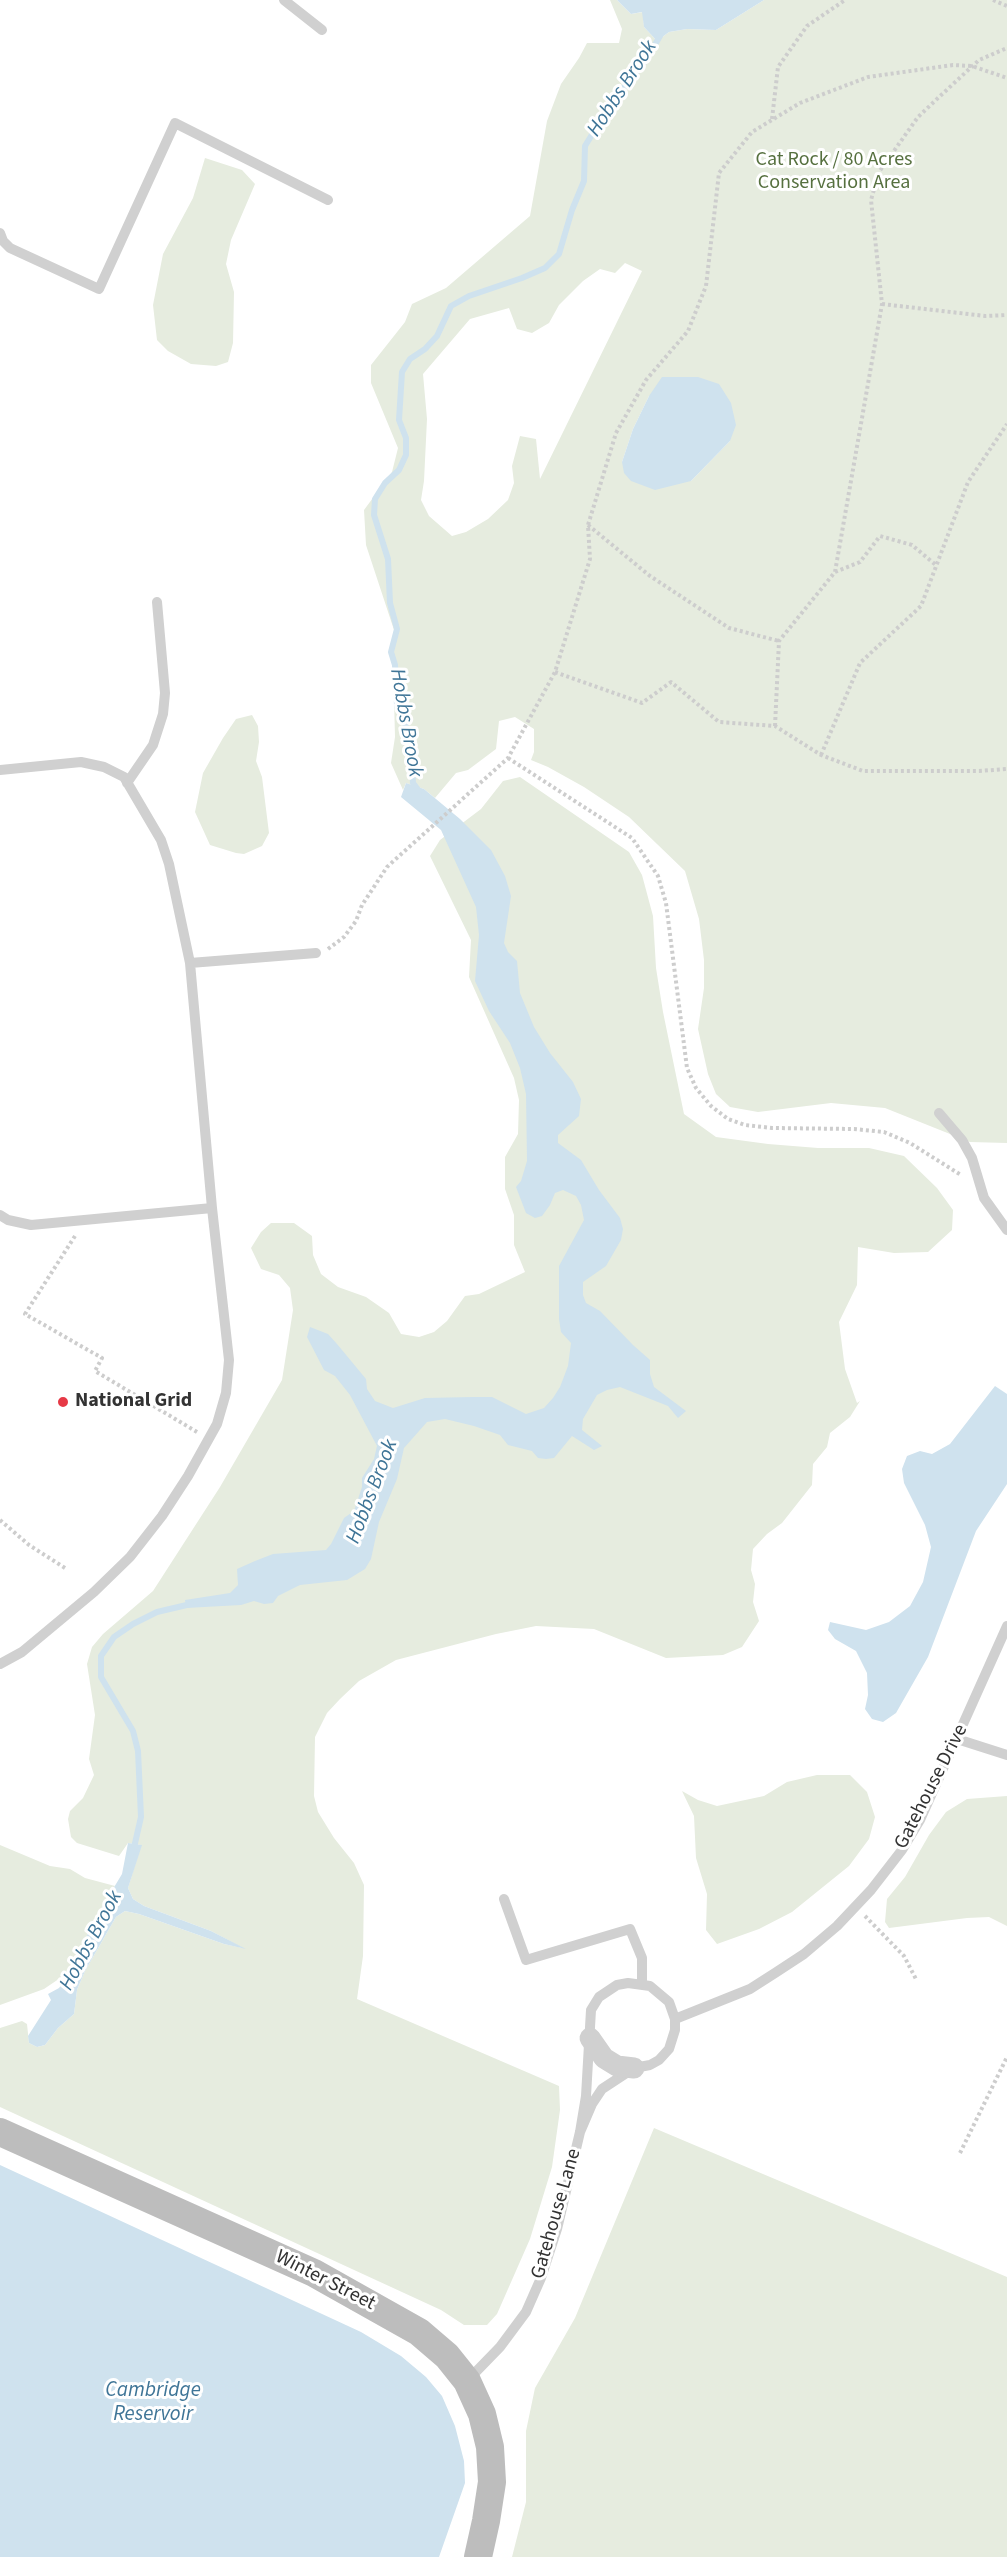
<!DOCTYPE html>
<html>
<head>
<meta charset="utf-8">
<style>
  body { margin:0 }
  canvas { display:block; background:#fff }
</style>
</head>
<body>
<canvas width="1007" height="2557"></canvas>
<script>
const c = document.querySelector('canvas').getContext('2d');
c.lineJoin = 'round';
function fillPath(path, color) { c.fillStyle = color; c.fill(path, 'evenodd'); }
const shape = rows => new Path2D(rows.map(r => 'M' + r).join(''));
function strokePath(path, color, width, dash) { c.strokeStyle = color; c.lineWidth = width; c.lineCap = dash ? 'butt' : 'round'; c.setLineDash(dash || []); c.stroke(path); }
function label(font, color, halo, rows, align = 'center') {
  c.font = font + ' "Source Sans 3",sans-serif'; c.lineWidth = 6; c.setLineDash([]); c.textBaseline = 'middle'; c.strokeStyle = halo; c.fillStyle = color; for (const [text, x, y, turn = 0] of rows) {
    c.save(); c.translate(x, y); c.rotate((+turn || 0) * Math.PI / 180); c.textAlign = isNaN(turn) ? turn : align; if (halo) c.strokeText(text, 0, 0); c.fillText(text, 0, 0); c.restore();
  }
}
fillPath(shape([
  [610,0,617,0,631,14,643,12,644,27,657,41,669,32,687,29,716,30,764,0,1007,0,1007,1143,970,1142,885,1108,831,1103,758,1112,730,1107,716,1094,708,1074,698,1029,704,988,704,960,699,919,685,871,629,817,584,787,548,767,531,760,534,752,534,729,515,717,499,721,496,749,468,770,456,773,435,798,424,789,406,783,403,790,391,763,395,737,393,661,395,633,366,545,364,510,392,472,398,448,371,383,371,365,405,322,412,304,446,288,530,216,547,121,561,84,579,58,587,43,619,43,622,29],
  [625,263,642,271,540,479,536,439,520,436,512,466,514,483,508,500,488,519,466,532,452,536,429,516,421,500,424,481,427,419,423,374,470,319,509,308,517,329,532,333,549,323,559,305,583,281,600,269,615,273],
  [649,396,730,441,691,481,622,462,633,429],
  [205,158,242,170,255,184,231,240,226,264,234,292,233,343,228,362,216,366,191,364,168,351,157,340,153,305,163,254,193,198],
  [252,715,258,726,259,742,256,761,262,777,269,833,262,846,244,854,236,853,210,845,195,812,203,773,223,738,236,719],
  [520,777,629,852,642,875,653,916,656,968,663,1012,684,1114,716,1137,768,1144,818,1148,869,1148,904,1156,937,1188,953,1210,952,1230,928,1252,894,1253,858,1247,857,1285,839,1322,845,1369,857,1403,860,1401,850,1417,830,1433,827,1447,813,1464,812,1485,782,1523,767,1534,753,1549,751,1570,755,1584,753,1602,759,1621,742,1647,723,1655,666,1658,594,1629,536,1626,496,1634,396,1660,359,1681,340,1699,327,1713,315,1737,314,1796,318,1812,334,1838,354,1863,364,1885,363,1956,357,1999,559,2086,560,2110,552,2167,530,2239,497,2314,487,2325,464,2325,441,2310,0,2107,0,2028,22,2021,27,2024,29,2043,37,2047,45,2045,58,2028,74,2014,77,1990,85,1971,116,1917,125,1911,139,1914,224,1944,243,1948,211,1931,144,1906,133,1899,128,1888,141,1845,128,1843,119,1856,77,1843,71,1837,68,1819,70,1811,83,1798,94,1775,89,1759,95,1715,87,1664,92,1647,103,1634,153,1591,220,1487,282,1380,293,1310,290,1288,279,1275,261,1269,251,1248,261,1232,271,1223,294,1223,312,1236,313,1255,321,1274,338,1287,366,1297,389,1313,401,1334,419,1337,434,1332,447,1321,465,1296,479,1294,525,1272,514,1245,514,1215,505,1189,505,1157,518,1134,519,1100,514,1078,469,977,471,940,430,856,440,840,481,809,503,781],
  [817,1775,850,1775,867,1792,875,1817,869,1839,849,1866,792,1912,759,1929,717,1944,706,1930,707,1894,696,1858,694,1816,682,1791,698,1800,717,1806,764,1796,787,1782],
  [1007,1796,1007,1926,989,1917,967,1918,889,1928,885,1922,887,1899,905,1877,929,1835,946,1812,967,1799],
  [0,1845,50,1866,70,1869,85,1878,115,1886,92,1924,72,1970,44,1989,0,2005],
  [654,2128,1007,2277,1007,2557,512,2557,526,2502,526,2431,535,2388,575,2318]
]), '#e6ecdf');
fillPath(shape([
  [617,0,764,0,716,30,687,29,669,32,657,41,644,27,642,12,631,14],
  [662,377,698,377,719,384,731,403,736,425,730,441,691,481,655,490,631,481,624,473,622,462,633,429,649,396],
  [406,783,424,789,460,819,491,850,505,876,511,896,504,943,508,952,517,961,520,993,534,1027,550,1053,573,1082,581,1099,579,1116,558,1135,558,1143,581,1160,599,1190,620,1218,623,1229,621,1240,606,1266,583,1282,583,1295,586,1303,600,1311,633,1345,650,1360,650,1374,654,1387,686,1411,678,1418,668,1406,620,1387,607,1390,597,1395,583,1419,582,1430,602,1446,594,1450,572,1436,554,1458,546,1459,538,1458,532,1451,508,1445,500,1435,474,1426,445,1419,427,1422,404,1448,397,1479,379,1522,371,1559,365,1569,347,1580,300,1585,278,1596,273,1603,264,1604,254,1601,241,1605,186,1608,185,1600,230,1593,238,1585,237,1569,255,1561,273,1554,326,1550,331,1544,344,1518,354,1511,362,1487,362,1478,374,1459,377,1446,350,1395,335,1376,324,1370,307,1337,310,1327,328,1334,337,1344,366,1379,367,1389,375,1401,393,1408,425,1398,473,1397,492,1397,526,1414,544,1408,553,1398,560,1387,568,1366,571,1343,561,1332,559,1319,559,1266,584,1220,581,1205,576,1196,563,1190,555,1193,550,1205,542,1216,535,1218,526,1213,516,1187,521,1181,527,1161,526,1094,520,1068,510,1043,489,1011,475,981,479,935,476,907,441,830,401,797],
  [995,1386,1007,1394,1007,1484,976,1531,928,1657,896,1713,883,1722,872,1719,865,1709,868,1695,867,1673,856,1651,835,1639,828,1630,830,1622,866,1630,889,1622,910,1606,923,1582,931,1547,925,1525,904,1483,902,1469,907,1456,920,1451,932,1454,950,1444],
  [128,1843,142,1845,128,1888,133,1899,144,1906,211,1931,246,1949,224,1944,139,1914,125,1911,116,1917,85,1971,77,1990,74,2014,58,2028,45,2045,37,2047,29,2043,28,2036,51,2000,48,1994,59,1988,72,1970,92,1924,122,1874],
  [0,2165,361,2332,401,2356,426,2377,442,2396,455,2426,464,2461,465,2483,439,2557,0,2557]
]), '#cfe2ee');
strokePath(shape([
  [419,791,413,783,411,739,397,705,395,665,391,652,397,629,390,603,388,559,374,515,375,499,385,483,399,470,406,455,406,438,399,420,402,372,410,359,425,349,437,336,451,306,469,296,522,278,545,268,559,254,572,210,584,181,585,146,612,102,646,60,660,36],
  [133,1852,141,1817,138,1751,133,1731,101,1677,101,1656,114,1637,133,1624,157,1612,191,1604]
]), '#cfe2ee', 6);
strokePath(shape([
  [993,0,1007,6],
  [772,119,778,67,807,26,845,0],
  [882,304,985,316,1007,315],
  [588,525,650,576,729,628,779,641],
  [835,572,860,562,880,536,912,545,937,566],
  [555,672,642,703,671,682,719,722,775,726,821,755,863,771,979,771,1007,769],
  [775,726,779,641,835,572,882,304,871,200,879,172,918,117,938,98,979,60,1007,48],
  [821,755,860,663,921,606,968,482,1007,424],
  [508,758,632,838,658,876,666,903,687,1068,696,1088,711,1106,728,1119,745,1125,772,1128,854,1129,884,1132,910,1143,961,1175],
  [328,949,344,937,356,921,362,905,387,867,508,758,555,672,590,559,588,525,616,433,646,380,688,331,706,286,719,173,752,132,800,103,868,77,953,65,972,66,1007,78],
  [75,1236,25,1314,102,1358,95,1371,197,1432],
  [0,1520,29,1545,65,1568],
  [865,1916,904,1956,917,1981],
  [960,2153,1007,2057]
]), '#cdcdcd', 4, [3, 3]);
strokePath(shape([
  [284,0,322,30],
  [0,233,3,241,10,248,99,289,175,123,328,200],
  [0,770,81,762,104,767,124,777,161,840,169,864,190,963,212,1208,229,1360,226,1393,217,1424,188,1476,162,1516,130,1557,94,1592,22,1652,0,1664],
  [127,783,153,745,163,714,165,693,157,602],
  [190,963,316,953],
  [939,1113,962,1140,972,1158,984,1198,1007,1230],
  [0,1215,8,1220,31,1225,212,1208],
  [957,1739,1007,1755],
  [504,1899,526,1960,630,1929,642,1958,642,1984],
  [675,2019,750,1989,775,1973,804,1954,837,1926,871,1890,902,1850,920,1820,1007,1626],
  [467,2381,500,2347,526,2312,541,2278,557,2229,580,2132,586,2096,591,2010,599,1997,617,1985,628,1983,650,1986,669,2002,675,2019,675,2030,669,2049,659,2060,650,2065,634,2068,602,2089,592,2104,580,2132]
]), '#d0d0d0', 10);
strokePath(shape([
  [590,2038,604,2058,617,2066,634,2068]
]), '#d0d0d0', 21);
strokePath(shape([
  [0,2132,314,2273,419,2332,447,2356,467,2381,482,2414,490,2447,492,2482,486,2521,478,2557]
]), '#bdbdbd', 28);
for (const [x, y, r, color] of [
  [63,1402,6,"#e63946"]
]) { const dot = new Path2D(); dot.arc(x, y, r, 0, 2 * Math.PI); c.fillStyle = color; c.fill(dot); strokePath(dot, '#fff', 2); }
label('20px', '#56703f', '#fff', [
  ["Cat Rock / 80 Acres",834,161],
  ["Conservation Area",834,184]
]);
label('bold 20px', '#333', '#fff', [
  ["National Grid",75,1402]
], 'left');
label('20px', '#333', '#fff', [
  ["Gatehouse Drive",932,1787,-63],
  ["Gatehouse Lane",557,2214,-74],
  ["Winter Street",325,2281,27]
]);
label('italic 21px', '#3f7597', '#fff', [
  ["Hobbs Brook",623,89,-57],
  ["Hobbs Brook",405,723,80],
  ["Hobbs Brook",373,1492,-69],
  ["Hobbs Brook",92,1941,-62],
  ["Cambridge",153,2391],
  ["Reservoir",153,2415]
]);
</script>
</body>
</html>
